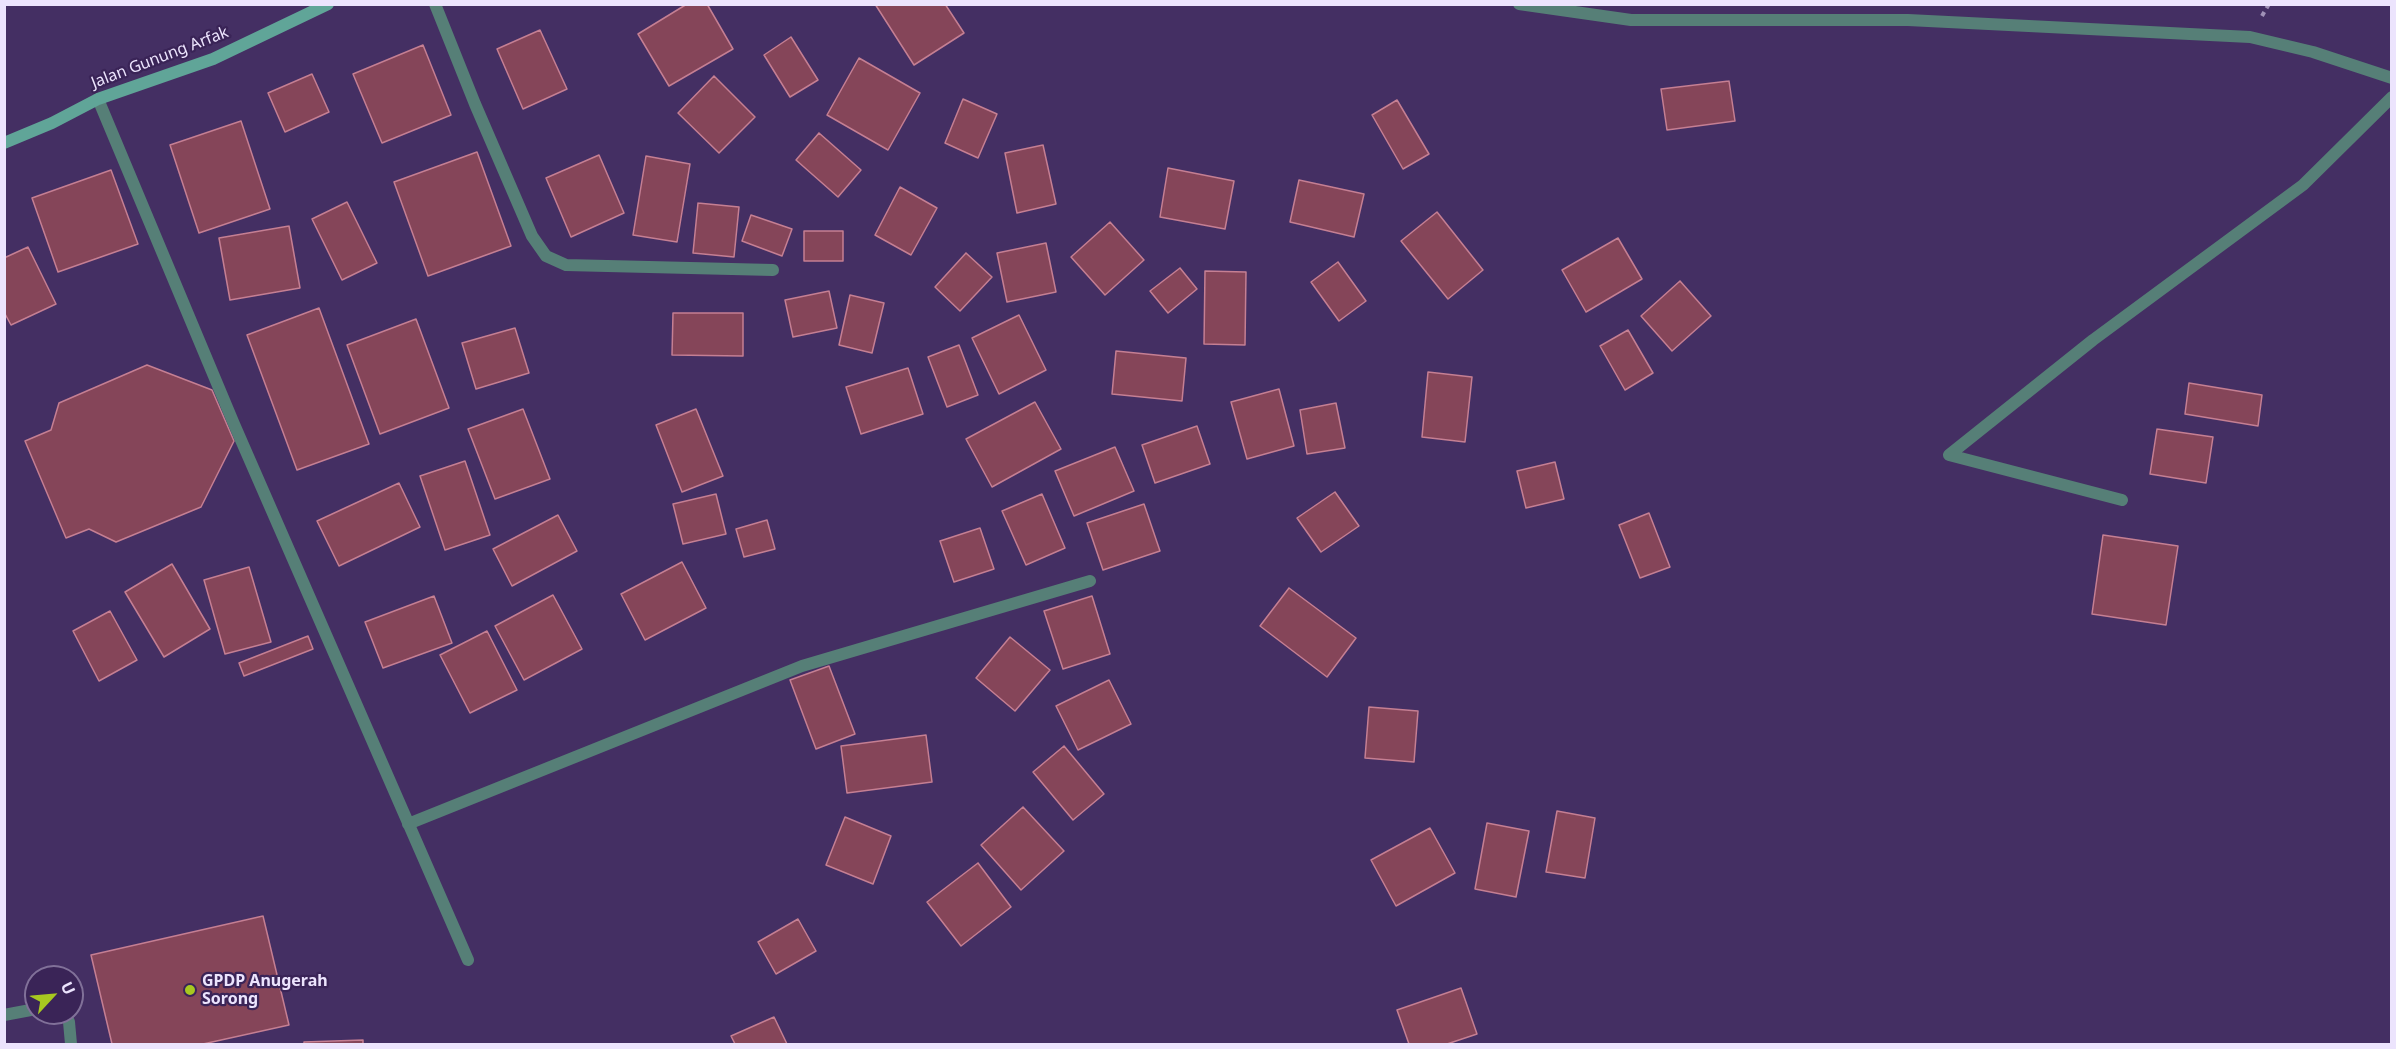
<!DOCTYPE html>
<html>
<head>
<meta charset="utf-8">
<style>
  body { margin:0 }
  #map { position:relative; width:2396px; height:1049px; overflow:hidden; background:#442f63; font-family:"Noto Sans",sans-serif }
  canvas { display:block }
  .frame { position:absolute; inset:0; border:6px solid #ece4fd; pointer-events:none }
  .north { position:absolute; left:24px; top:965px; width:60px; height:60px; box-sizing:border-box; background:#3a2457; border:2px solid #817199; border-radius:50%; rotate:64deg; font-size:16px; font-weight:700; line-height:24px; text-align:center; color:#ece4fd }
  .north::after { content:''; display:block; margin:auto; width:21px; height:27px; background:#a7c820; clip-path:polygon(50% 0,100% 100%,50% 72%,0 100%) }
</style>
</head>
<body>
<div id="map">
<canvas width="2396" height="1049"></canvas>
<div class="frame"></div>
<div class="north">U</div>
</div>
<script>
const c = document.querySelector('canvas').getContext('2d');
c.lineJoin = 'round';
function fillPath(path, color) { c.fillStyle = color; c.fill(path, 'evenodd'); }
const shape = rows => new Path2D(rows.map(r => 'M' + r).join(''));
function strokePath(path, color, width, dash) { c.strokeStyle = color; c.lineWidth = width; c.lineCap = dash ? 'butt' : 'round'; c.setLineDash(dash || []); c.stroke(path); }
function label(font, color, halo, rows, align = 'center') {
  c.font = font + ' "Noto Sans",sans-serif'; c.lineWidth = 4.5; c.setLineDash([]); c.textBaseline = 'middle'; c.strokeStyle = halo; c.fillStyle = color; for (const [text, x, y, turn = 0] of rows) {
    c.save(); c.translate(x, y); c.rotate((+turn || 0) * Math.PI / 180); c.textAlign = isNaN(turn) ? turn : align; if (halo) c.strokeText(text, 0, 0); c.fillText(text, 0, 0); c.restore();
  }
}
const building = shape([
  [687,4,707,4,733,49,669,86,638,34,687,4],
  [875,4,945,4,964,33,914,65,875,4],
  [540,30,567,89,523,109,497,49,540,30],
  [791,37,818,80,790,97,764,55,791,37],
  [423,45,451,115,382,143,353,74,423,45],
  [859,58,920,93,888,150,827,115,859,58],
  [312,74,329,112,285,132,268,93,312,74],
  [714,76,755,117,719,153,678,113,714,76],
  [1729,81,1735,121,1667,130,1661,89,1729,81],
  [963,99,997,114,978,158,945,143,963,99],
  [1397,100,1429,154,1403,169,1372,115,1397,100],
  [241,121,270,209,199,233,170,145,241,121],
  [819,133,861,170,838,197,796,160,819,133],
  [1043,145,1056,204,1017,213,1005,153,1043,145],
  [477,152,511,246,428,276,394,182,477,152],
  [599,155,624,213,571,237,546,178,599,155],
  [646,156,690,164,677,242,633,235,646,156],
  [1168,168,1234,181,1225,229,1160,217,1168,168],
  [111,170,138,244,58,272,32,198,111,170],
  [1299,180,1364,194,1354,237,1290,222,1299,180],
  [900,187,937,208,911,255,875,235,900,187],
  [347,202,377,263,342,280,312,219,347,202],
  [698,203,739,207,734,257,693,253,698,203],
  [1437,212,1483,270,1448,299,1401,241,1437,212],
  [751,215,792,229,782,256,742,241,751,215],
  [1110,222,1144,260,1105,295,1071,257,1110,222],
  [289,226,300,288,230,300,219,238,289,226],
  [804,231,843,231,843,261,804,261,804,231],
  [1618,238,1642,279,1586,312,1562,270,1618,238],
  [1046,243,1056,292,1007,302,997,253,1046,243],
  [28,247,56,304,11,325,4,312,4,258,28,247],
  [966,253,992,277,960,311,935,287,966,253],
  [1338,262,1366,301,1339,321,1311,282,1338,262],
  [1180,268,1197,289,1168,313,1150,291,1180,268],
  [1205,271,1246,272,1245,345,1204,344,1205,271],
  [1680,281,1711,316,1672,351,1641,316,1680,281],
  [829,291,837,328,793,337,785,300,829,291],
  [850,295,884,303,872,353,839,345,850,295],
  [319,308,369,444,297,470,247,335,319,308],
  [673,313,743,313,743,356,672,355,673,313],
  [1019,315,1046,370,999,394,972,338,1019,315],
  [416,319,449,408,380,434,347,345,416,319],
  [515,328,529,373,476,389,462,343,515,328],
  [1628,330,1653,373,1625,390,1600,346,1628,330],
  [959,345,978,395,947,407,928,357,959,345],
  [1116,351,1186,358,1182,401,1112,394,1116,351],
  [147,365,212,390,234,441,201,507,116,542,89,529,66,538,25,441,51,430,59,403,147,365],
  [908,368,923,414,861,434,846,387,908,368],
  [1428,372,1472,377,1465,442,1422,437,1428,372],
  [2189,383,2262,395,2258,426,2185,414,2189,383],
  [1279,389,1294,446,1247,459,1231,402,1279,389],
  [1035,402,1061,449,992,487,966,439,1035,402],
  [1336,403,1345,448,1307,454,1300,410,1336,403],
  [523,409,550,479,495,499,468,429,523,409],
  [696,409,723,476,682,492,656,425,696,409],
  [1197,426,1210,464,1155,483,1142,445,1197,426],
  [2157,429,2213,437,2206,483,2150,474,2157,429],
  [1115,447,1134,491,1074,516,1055,471,1115,447],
  [465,461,490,535,445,550,420,476,465,461],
  [1555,462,1564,499,1526,508,1517,471,1555,462],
  [399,483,420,527,339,566,317,521,399,483],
  [1335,492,1359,526,1321,552,1297,518,1335,492],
  [716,494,726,534,683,544,673,504,716,494],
  [1042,494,1065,548,1026,565,1002,511,1042,494],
  [1144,504,1160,551,1103,570,1087,523,1144,504],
  [1649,513,1670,567,1640,578,1619,525,1649,513],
  [558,515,577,551,512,586,493,549,558,515],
  [767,520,775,549,744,557,736,529,767,520],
  [980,528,994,569,954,582,940,541,980,528],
  [2103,535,2178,546,2166,625,2092,614,2103,535],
  [682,562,706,608,645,640,621,594,682,562],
  [172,564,210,629,164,657,125,592,172,564],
  [249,567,271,642,225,654,204,580,249,567],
  [1289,588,1356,638,1327,677,1260,626,1289,588],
  [553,595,582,649,524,680,495,626,553,595],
  [434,596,452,643,383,668,365,622,434,596],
  [1092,596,1110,654,1063,669,1044,611,1092,596],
  [110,611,137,660,99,681,73,631,110,611],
  [487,631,517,690,470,713,440,655,487,631],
  [308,636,313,649,244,676,239,663,308,636],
  [1010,637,1050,670,1015,711,976,678,1010,637],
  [829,666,855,734,816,749,790,680,829,666],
  [1109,680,1131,724,1078,750,1056,706,1109,680],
  [1369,707,1418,711,1414,762,1365,758,1369,707],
  [926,735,932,782,847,793,841,746,926,735],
  [1064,746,1104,794,1073,820,1033,772,1064,746],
  [1023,807,1064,851,1021,890,981,845,1023,807],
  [1557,811,1595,818,1585,878,1546,872,1557,811],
  [845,817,891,836,873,884,826,865,845,817],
  [1487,823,1529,831,1516,897,1475,889,1487,823],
  [1430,828,1455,873,1396,906,1371,860,1430,828],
  [978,863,1011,907,961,946,927,902,978,863],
  [263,916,289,1025,203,1044,112,1044,91,955,263,916],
  [798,919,816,951,776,974,758,942,798,919],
  [1461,988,1477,1034,1447,1044,1409,1044,1397,1010,1461,988],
  [774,1017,787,1044,735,1044,731,1036,774,1017],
  [363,1040,363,1044,304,1044,304,1042,363,1040]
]);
fillPath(building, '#854559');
strokePath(building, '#c57f93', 1.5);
strokePath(shape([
  [2262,16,2269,4]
]), '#a092b7', 4, [4.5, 4.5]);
strokePath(shape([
  [65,1013,69,1022,71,1044],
  [4,1015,36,1009]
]), '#567f77', 12);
strokePath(shape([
  [435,4,475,104,532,236,546,256,566,265,773,270],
  [1519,4,1631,20,1908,20,2250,37,2313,52,2392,78],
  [98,99,234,424,468,960],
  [2122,500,1949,455,2093,340,2303,185,2392,97],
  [408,824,802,666,1090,581]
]), '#567f77', 12);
strokePath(shape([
  [4,143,52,123,98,99,213,59,328,4]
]), '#60a598', 12);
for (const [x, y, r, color] of [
  [190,990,6,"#a7c820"]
]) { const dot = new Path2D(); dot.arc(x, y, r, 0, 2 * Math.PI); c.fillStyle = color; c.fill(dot); strokePath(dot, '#3a2457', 2); }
label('16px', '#ece4fd', '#3a2457', [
  ["Jalan Gunung Arfak",160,58,-21]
]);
label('bold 16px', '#ece4fd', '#3a2457', [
  ["GPDP Anugerah",202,981],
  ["Sorong",202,999]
], 'left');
</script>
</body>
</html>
